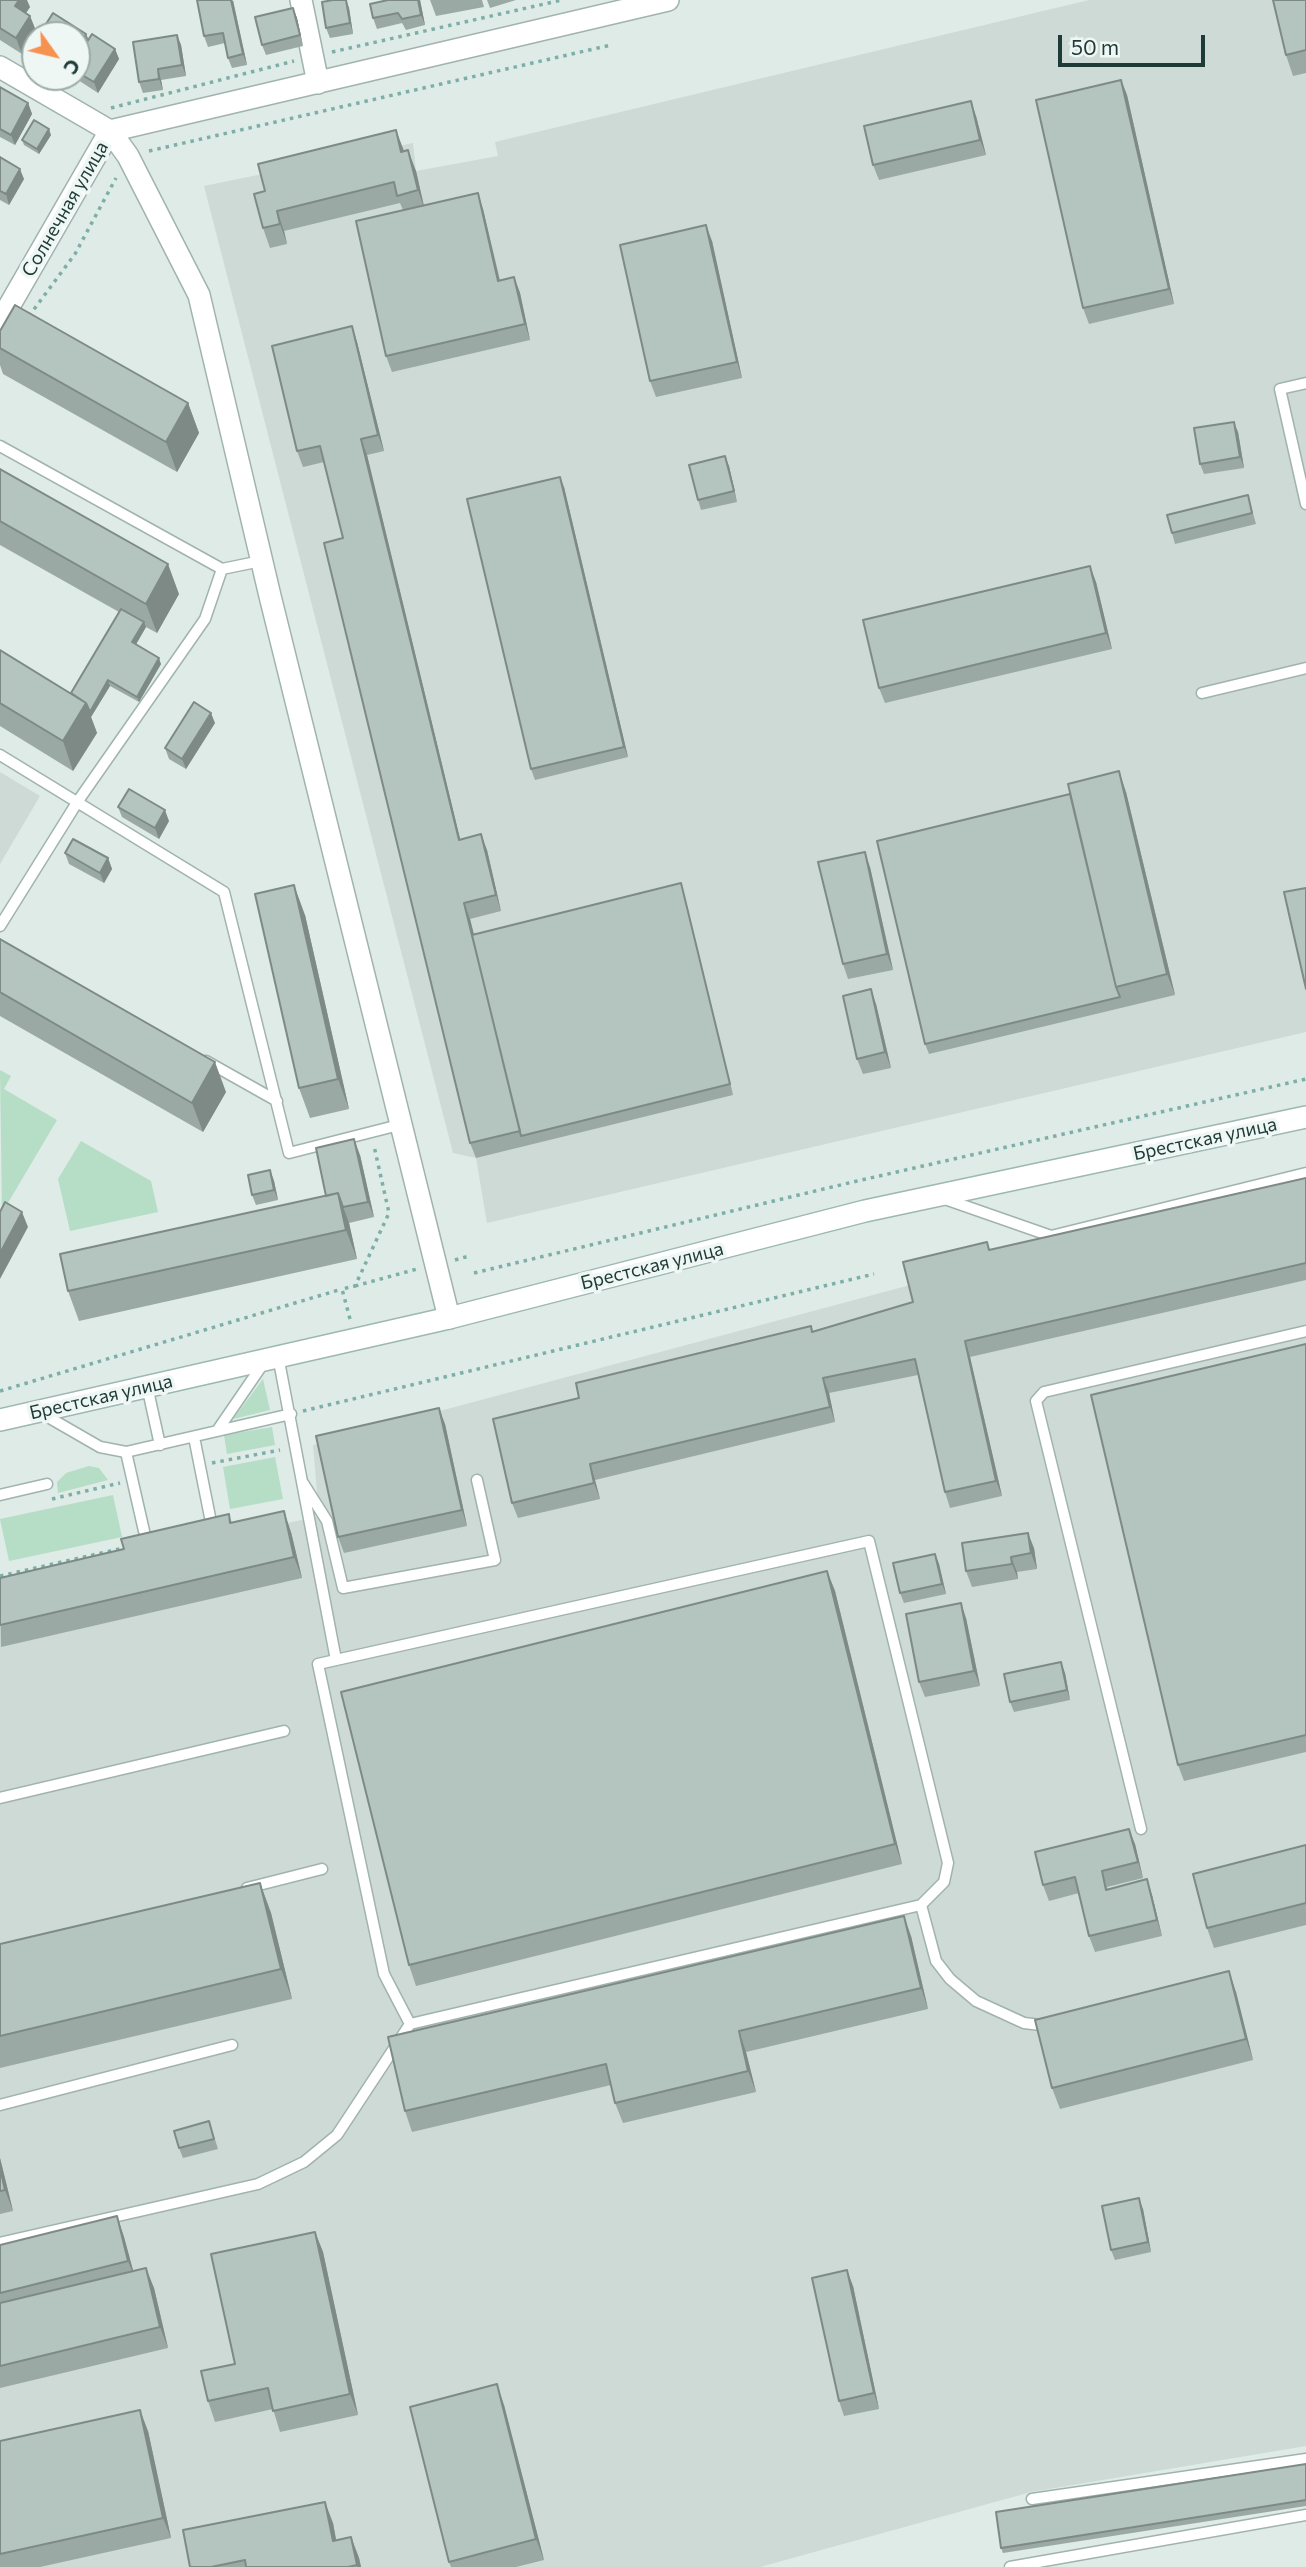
<!DOCTYPE html>
<html>
<head>
<meta charset="utf-8">
<style>
  body { margin:0 }
  #map { position:relative; width:1306px; height:2567px; overflow:hidden; background:#deebe7; font-family:Commissioner,sans-serif }
  canvas { display:block }
  .north { position:absolute; left:21px; top:21px; width:70px; height:70px; box-sizing:border-box; background:#eff7f4; border:2px solid #9caca8; border-radius:50%; rotate:124deg; font-size:19px; font-weight:700; line-height:28px; text-align:center; color:#1f3b37 }
  .north::after { content:''; display:block; margin:auto; width:24px; height:32px; background:#f79150; clip-path:polygon(50% 0,100% 100%,50% 72%,0 100%) }
  .scale { position:absolute; left:1058px; top:35px; width:147px; height:32px; box-sizing:border-box; border:4px solid #1f3b37; border-top:0; padding-left:9px; font-size:21px; line-height:24px; white-space:nowrap; color:#1f3b37; -webkit-text-stroke:5px #eff7f4; paint-order:stroke }
</style>
</head>
<body>
<div id="map">
<canvas width="1306" height="2567"></canvas>
<div class="north">С</div>
<div class="scale">50 m</div>
</div>
<script>
const c = document.querySelector('canvas').getContext('2d');
c.lineJoin = 'round';
function fillPath(path, color) { c.fillStyle = color; c.fill(path, 'evenodd'); }
const shape = rows => new Path2D(rows.map(r => 'M' + r).join(''));
function strokePath(path, color, width, dash) { c.strokeStyle = color; c.lineWidth = width; c.lineCap = dash ? 'butt' : 'round'; c.setLineDash(dash || []); c.stroke(path); }
function label(font, color, halo, rows, align = 'center') {
  c.font = font + ' Commissioner,sans-serif'; c.lineWidth = 7; c.setLineDash([]); c.textBaseline = 'middle'; c.strokeStyle = halo; c.fillStyle = color; for (const [text, x, y, turn = 0] of rows) {
    c.save(); c.translate(x, y); c.rotate((+turn || 0) * Math.PI / 180); c.textAlign = isNaN(turn) ? turn : align; if (halo) c.strokeText(text, 0, 0); c.fillText(text, 0, 0); c.restore();
  }
}
fillPath(shape([
  [1089,0,1306,0,1306,1032,487,1223,476,1158,453,1153,204,186,413,143,416,171,498,156,495,142],
  [0,772,40,796,0,864],
  [1306,1179,1306,2446,1031,2492,760,2567,0,2567,0,1588,319,1516,313,1445]
]), '#cddad6');
fillPath(shape([
  [0,1070,11,1076,4,1089,57,1120,2,1213],
  [81,1141,151,1181,158,1212,70,1231,58,1179],
  [263,1379,270,1410,233,1419],
  [272,1427,275,1445,227,1454,224,1435],
  [275,1457,283,1499,230,1509,223,1467],
  [89,1466,99,1468,108,1480,58,1493,57,1482,66,1473],
  [113,1495,122,1537,9,1561,0,1519]
]), '#b6ddc6');
const lane = shape([
  [1306,383,1280,389,1306,504],
  [0,446,222,569,205,619,78,801,0,926],
  [222,569,261,561],
  [1202,693,1306,668],
  [0,755,224,892,289,1153,399,1125],
  [206,1061,277,1101],
  [942,1198,1051,1236,1306,1173],
  [278,1356,336,1660],
  [147,1386,160,1445],
  [41,1413,100,1447,126,1452,291,1414],
  [217,1431,265,1361],
  [194,1437,210,1517],
  [126,1452,144,1531],
  [303,1483,327,1521,343,1588,495,1560,477,1480],
  [0,1495,47,1484],
  [0,1798,284,1731],
  [1141,1829,1036,1401,1044,1392,1306,1331],
  [247,1888,322,1869],
  [921,1905,936,1961,950,1979,976,2001,1024,2023,1049,2026],
  [0,2105,232,2045],
  [0,2243,258,2184,304,2162,337,2135,410,2024,384,1974,318,1664,869,1541,948,1863,944,1882,921,1905,410,2024],
  [1032,2499,1306,2459],
  [1010,2567,1306,2515]
]);
const street = shape([
  [301,0,318,83],
  [0,67,110,131,128,156,199,295,270,596,449,1318],
  [110,131,668,0],
  [0,322,110,131]
]);
const secondary = shape([
  [0,1420,449,1318,865,1211,1306,1117]
]);
strokePath(lane, '#a1b3af', 13);
strokePath(street, '#a1b3af', 24);
strokePath(secondary, '#9db7b1', 24);
strokePath(shape([
  [332,52,562,0],
  [111,108,294,61],
  [149,151,611,45],
  [29,316,75,254,116,178],
  [455,1260,469,1256],
  [474,1273,857,1181,1306,1079],
  [355,1286,417,1269],
  [350,1319,342,1289,355,1286,389,1213,374,1146],
  [0,1391,342,1289],
  [303,1411,874,1274],
  [212,1463,280,1450],
  [52,1499,120,1483],
  [0,1576,128,1547]
]), '#7eafa7', 3.5, [3.5, 5]);
strokePath(lane, '#fff', 10);
strokePath(street, '#fff', 21);
strokePath(secondary, '#fff', 21);
fillPath(shape([
  [0,0,30,7,26,13,30,16,36,31,22,54,0,40],
  [233,0,247,65,232,68,228,58,225,43,208,47,204,36],
  [346,0,349,8,353,34,330,38,326,28],
  [420,0,425,25,406,30,402,23,377,29,373,18],
  [430,0,482,0,484,7,436,16],
  [487,0,516,0,490,8],
  [1306,0,1306,73,1293,76,1286,55],
  [293,8,297,18,303,46,266,55,262,45],
  [86,34,89,40,115,49,119,59,98,93,75,78,74,77,77,77,77,35],
  [177,35,181,45,186,76,161,80,163,90,143,93,139,82],
  [1121,80,1127,95,1174,304,1089,324,1083,308],
  [0,87,28,103,32,114,15,145,0,137],
  [976,116,986,155,879,180,873,165],
  [51,135,39,154,24,145,22,140],
  [404,151,416,171,424,206,483,209,500,280,514,277,520,293,530,340,392,372,386,356,403,210,400,203,284,231,287,244,270,248,263,228,254,194],
  [0,157,24,179,9,205,0,200],
  [712,241,742,378,656,397,650,381],
  [0,331,188,403,199,433,177,472,3,374,0,365],
  [357,342,384,451,367,455,460,839,487,850,501,911,470,919,474,934,681,883,684,894,733,1095,476,1158,470,1143,343,538,324,462,303,467,297,451],
  [1238,432,1244,468,1204,474,1200,464],
  [729,466,737,502,701,510,698,500],
  [0,469,179,594,157,633,146,627,136,644,161,664,139,702,110,686,91,717,97,733,73,771,0,726,0,650,71,693,119,612,0,545],
  [564,487,628,757,535,780,531,769],
  [1248,495,1256,524,1175,544,1172,533],
  [1096,582,1112,649,885,703,879,688],
  [215,723,186,769,169,759,165,748],
  [1126,792,1175,995,929,1054,925,1044],
  [118,807,169,821,159,839,122,817],
  [65,853,108,858,112,869,104,883,69,864],
  [870,867,893,970,848,979,843,964],
  [305,915,349,1109,310,1118,299,1088],
  [0,939,226,1092,203,1132,0,1016],
  [876,1004,891,1068,863,1074,857,1059],
  [360,1155,374,1217,349,1223,357,1259,79,1321,68,1291,326,1196],
  [270,1170,274,1181,278,1200,256,1205,252,1195],
  [1306,1178,1306,1280,970,1357,1002,1496,950,1508,945,1492,918,1375,829,1393,835,1422,595,1480,600,1499,518,1518,512,1503,579,1398,811,1326,813,1331,913,1302,990,1250],
  [1306,1344,1306,1752,1184,1781,1178,1765],
  [445,1424,467,1526,344,1553,338,1537],
  [229,1514,232,1523,291,1532,302,1578,1,1647,0,1578,124,1549],
  [1034,1548,1037,1569,1017,1572,1018,1579,972,1587,966,1571],
  [935,1554,939,1564,946,1594,904,1603,900,1593],
  [827,1571,835,1591,902,1864,416,1986,409,1965],
  [966,1618,980,1686,925,1697,919,1682],
  [1065,1673,1070,1700,1014,1712,1010,1702],
  [1135,1844,1143,1878,1107,1887,1108,1889,1152,1895,1162,1936,1095,1952,1089,1936,1079,1893,1049,1901,1043,1885],
  [1306,1845,1306,1925,1214,1948,1207,1928],
  [260,1883,271,1913,292,1999,0,2068,0,1944],
  [911,1936,928,2009,746,2052,756,2092,623,2123,615,2103,611,2085,412,2132,405,2111],
  [1236,1992,1253,2060,1060,2109,1052,2088],
  [209,2121,218,2149,183,2158,179,2148],
  [0,2158,13,2211,0,2214],
  [1143,2209,1151,2252,1115,2260,1111,2250],
  [117,2216,124,2237,133,2271,154,2288,168,2348,0,2388,0,2245],
  [315,2232,323,2252,358,2415,280,2432,273,2409,215,2422,208,2401,235,2364],
  [853,2286,879,2409,844,2416,839,2401],
  [504,2405,544,2560,516,2567,451,2567,449,2562],
  [148,2431,171,2538,40,2567,0,2567,0,2441],
  [1306,2464,1306,2506,1003,2553,1001,2548],
  [333,2523,336,2540,351,2537,359,2558,361,2567,190,2567]
]), '#9ba9a5');
fillPath(shape([
  [19,0,27,0,30,7,20,22,15,6],
  [231,0,233,1,247,65,243,54],
  [346,0,349,8,353,34,350,23],
  [418,0,420,0,425,25,421,15],
  [293,8,297,18,303,46,300,35],
  [30,16,36,31,22,54,16,38],
  [86,34,90,44,77,65,77,49],
  [177,35,181,45,186,76,182,65],
  [115,49,119,59,98,93,94,82],
  [158,69,161,80,163,90,159,79],
  [1121,80,1127,95,1174,304,1169,289],
  [971,101,976,116,986,155,980,140],
  [28,103,32,114,15,145,11,135],
  [49,129,51,135,39,154,37,149],
  [396,130,404,151,409,172,401,152],
  [408,150,416,171,425,211,418,190],
  [20,169,24,179,9,205,6,194],
  [478,193,483,209,503,296,498,281],
  [277,211,284,231,287,244,280,224],
  [706,225,712,241,742,378,737,362],
  [514,277,520,293,530,340,525,324],
  [352,326,357,342,384,451,378,435],
  [188,403,199,433,177,472,166,442],
  [1234,422,1238,432,1244,468,1240,457],
  [361,439,367,455,464,855,459,840],
  [725,456,729,466,737,502,734,491],
  [560,477,564,487,628,757,624,747],
  [168,564,179,594,157,633,146,604],
  [1090,566,1096,582,1112,649,1106,633],
  [144,622,146,627,134,648,132,642],
  [159,658,161,664,139,702,137,697],
  [108,680,110,686,91,717,97,733,73,771,63,741,86,703],
  [211,713,215,723,186,769,182,759],
  [1119,771,1126,792,1175,995,1167,974],
  [165,810,169,821,159,839,155,828],
  [481,834,487,850,501,911,496,895],
  [865,852,870,867,893,970,887,954],
  [108,858,112,869,104,883,100,873],
  [681,883,684,894,733,1095,730,1084],
  [294,885,305,915,349,1109,338,1079],
  [464,903,470,919,523,1135,521,1136],
  [871,989,876,1004,891,1068,885,1052],
  [215,1062,226,1092,203,1132,192,1103],
  [354,1139,360,1155,374,1217,368,1202],
  [270,1170,274,1181,278,1200,274,1190],
  [338,1193,349,1223,357,1259,346,1230],
  [22,1212,28,1227,0,1279,0,1253],
  [965,1341,970,1357,1002,1496,996,1481],
  [823,1378,829,1393,835,1422,830,1407],
  [439,1408,445,1424,467,1526,462,1510],
  [590,1464,595,1480,600,1499,594,1483],
  [284,1511,291,1532,302,1578,294,1557],
  [1028,1533,1034,1548,1037,1569,1031,1553],
  [935,1554,939,1564,946,1594,942,1584],
  [1011,1557,1017,1572,1018,1579,1012,1564],
  [827,1571,835,1591,902,1864,895,1844],
  [961,1603,966,1618,980,1686,974,1671],
  [1061,1662,1065,1673,1070,1700,1067,1690],
  [1129,1829,1135,1844,1143,1878,1138,1862],
  [1147,1879,1152,1895,1162,1936,1157,1920],
  [260,1883,271,1913,292,1999,281,1969],
  [904,1916,911,1936,928,2009,921,1988],
  [1229,1971,1236,1992,1253,2060,1246,2039],
  [739,2031,746,2052,756,2092,748,2071],
  [0,2158,13,2211,5,2190,0,2168],
  [1139,2198,1143,2209,1151,2252,1148,2242],
  [117,2216,124,2237,136,2281,128,2261],
  [315,2232,323,2252,358,2415,350,2394],
  [146,2268,154,2288,168,2348,160,2327],
  [847,2270,853,2286,879,2409,874,2393],
  [497,2384,504,2405,544,2560,536,2539],
  [140,2410,148,2431,171,2538,163,2518],
  [325,2502,333,2523,340,2561,333,2541],
  [351,2537,359,2558,361,2567,357,2567]
]), '#7e8a86');
const building = shape([
  [0,0,19,0,15,6,30,16,16,38,0,28,0,0],
  [197,0,231,0,243,54,228,58,223,33,204,36,197,0],
  [333,0,346,0,350,23,326,28,322,2,333,0],
  [388,0,418,0,421,15,402,19,398,13,373,18,370,4,388,0],
  [1273,0,1306,0,1306,50,1286,55,1273,0],
  [293,8,300,35,262,45,255,17,293,8],
  [53,13,86,34,77,49,77,35,39,35,53,13],
  [92,34,115,49,94,82,77,72,77,58,92,34],
  [177,35,182,65,158,69,159,79,139,82,133,42,177,35],
  [1121,80,1169,289,1083,308,1036,100,1121,80],
  [0,87,28,103,11,135,0,129,0,87],
  [971,101,980,140,873,165,864,126,971,101],
  [34,120,49,129,37,149,22,140,34,120],
  [396,130,401,152,408,150,418,190,397,196,394,182,277,211,280,224,263,228,254,194,265,191,258,164,396,130],
  [0,157,20,169,6,194,0,191,0,157],
  [478,193,498,281,514,277,525,324,386,356,356,221,478,193],
  [706,225,737,362,650,381,620,245,706,225],
  [15,305,188,403,166,442,0,348,0,331,15,305],
  [352,326,378,435,361,439,459,840,481,834,496,895,464,903,520,1131,470,1143,324,543,343,538,320,446,297,451,272,346,352,326],
  [1234,422,1240,457,1200,464,1194,428,1234,422],
  [725,456,734,491,698,500,689,465,725,456],
  [0,469,168,564,146,604,0,521,0,469],
  [560,477,624,747,531,769,467,499,560,477],
  [1248,495,1252,513,1172,533,1167,515,1248,495],
  [1090,566,1106,633,879,688,863,620,1090,566],
  [121,609,144,622,132,642,159,658,137,697,108,680,90,712,86,703,71,693,121,609],
  [0,650,86,703,63,741,0,703,0,650],
  [194,702,211,713,182,759,165,748,194,702],
  [1119,771,1167,974,1116,987,1068,784,1119,771],
  [129,789,165,810,155,828,118,807,129,789],
  [1070,794,1116,987,1120,997,925,1044,877,841,1070,794],
  [73,839,108,858,100,873,65,853,73,839],
  [865,852,887,954,843,964,818,862,865,852],
  [681,883,730,1084,521,1136,472,935,681,883],
  [294,885,338,1079,299,1088,255,894,294,885],
  [1306,888,1306,989,1284,892,1306,888],
  [0,939,215,1062,192,1103,0,992,0,939],
  [871,989,885,1052,857,1059,843,996,871,989],
  [354,1139,368,1202,343,1207,338,1193,326,1196,316,1148,354,1139],
  [270,1170,274,1190,252,1195,248,1175,270,1170],
  [1306,1178,1306,1263,965,1341,996,1481,945,1492,915,1359,823,1378,830,1407,590,1464,594,1483,512,1503,493,1419,579,1398,576,1383,811,1326,812,1332,913,1302,903,1262,987,1242,989,1250,1306,1178],
  [338,1193,346,1230,68,1291,60,1254,338,1193],
  [5,1202,22,1212,0,1253,0,1212,5,1202],
  [1306,1344,1306,1735,1178,1765,1091,1395,1306,1344],
  [439,1408,462,1510,338,1537,316,1436,439,1408],
  [284,1511,294,1557,0,1625,0,1578,124,1549,121,1539,229,1514,230,1523,284,1511],
  [1028,1533,1031,1553,1011,1557,1012,1564,966,1571,962,1543,1028,1533],
  [935,1554,942,1584,900,1593,893,1563,935,1554],
  [827,1571,895,1844,409,1965,341,1692,827,1571],
  [961,1603,974,1671,919,1682,906,1614,961,1603],
  [1061,1662,1067,1690,1010,1702,1004,1674,1061,1662],
  [1129,1829,1138,1862,1102,1871,1106,1890,1147,1879,1157,1920,1089,1936,1075,1877,1043,1885,1035,1852,1129,1829],
  [1306,1845,1306,1903,1207,1928,1193,1874,1306,1845],
  [260,1883,281,1969,0,2036,0,1944,260,1883],
  [904,1916,921,1988,739,2031,748,2071,615,2103,606,2064,405,2111,388,2037,904,1916],
  [1229,1971,1246,2039,1052,2088,1035,2020,1229,1971],
  [209,2121,214,2139,179,2148,174,2131,209,2121],
  [0,2168,5,2190,0,2191,0,2168],
  [1139,2198,1148,2242,1111,2250,1102,2206,1139,2198],
  [117,2216,128,2261,0,2293,0,2245,117,2216],
  [315,2232,350,2394,273,2411,268,2388,208,2401,201,2371,235,2364,211,2254,315,2232],
  [146,2268,160,2327,0,2366,0,2303,146,2268],
  [847,2270,874,2393,839,2401,812,2278,847,2270],
  [497,2384,536,2539,449,2562,410,2407,497,2384],
  [140,2410,163,2518,0,2554,0,2441,140,2410],
  [1306,2464,1306,2500,1001,2548,996,2512,1306,2464],
  [325,2502,333,2541,351,2537,357,2565,348,2567,246,2567,245,2560,211,2567,190,2567,183,2530,325,2502]
]);
fillPath(building, '#b4c5c0');
strokePath(building, '#7e8a86', 2);
label('19px', '#1f3b37', '#eff7f4', [
  ["Солнечная улица",65,209,-60],
  ["Брестская улица",1205,1139,-12],
  ["Брестская улица",652,1266,-14],
  ["Брестская улица",101,1397,-13]
]);
</script>
</body>
</html>
